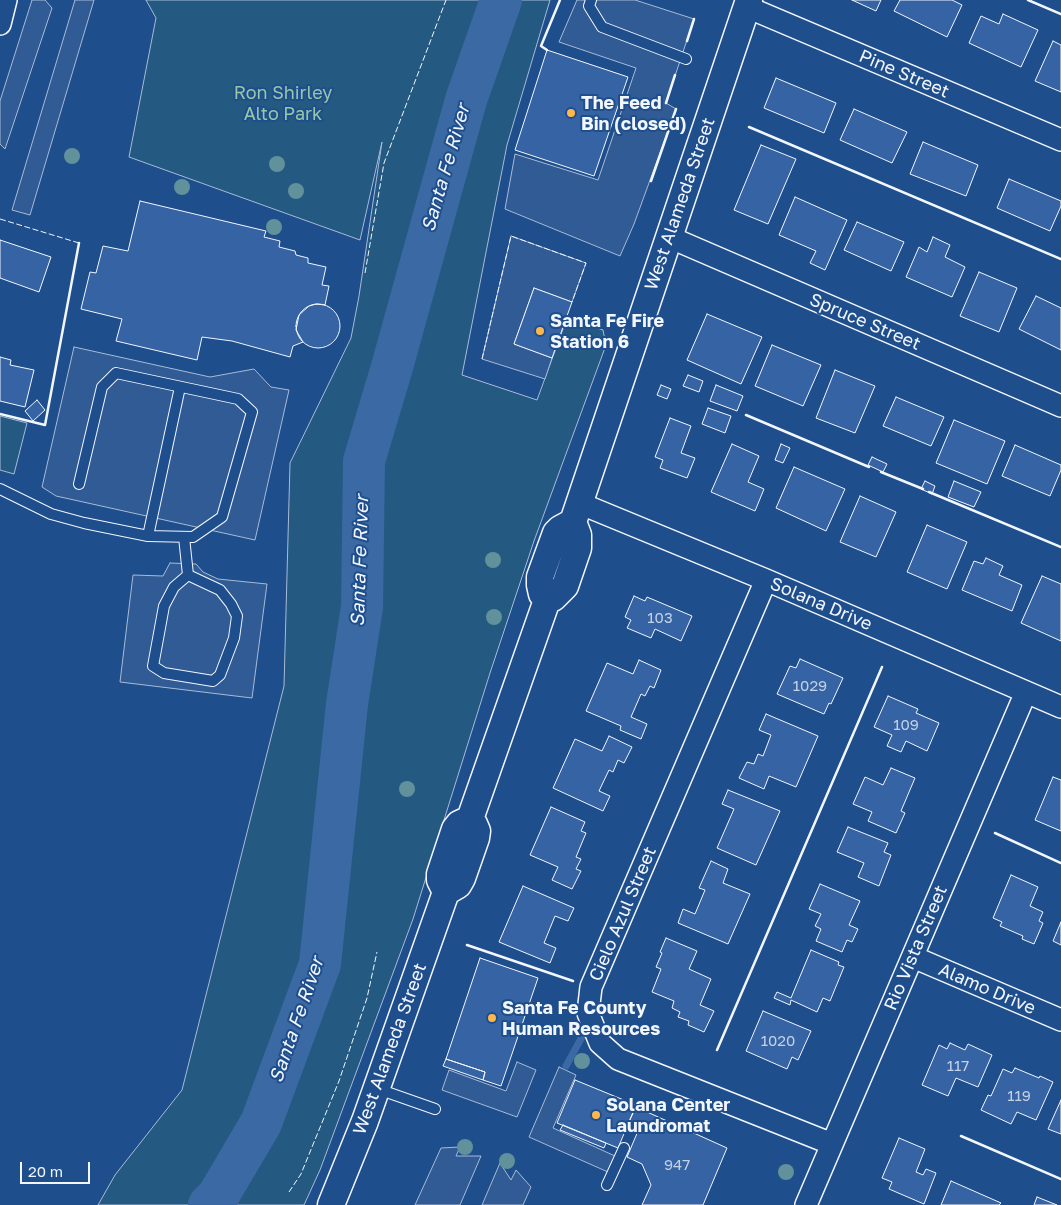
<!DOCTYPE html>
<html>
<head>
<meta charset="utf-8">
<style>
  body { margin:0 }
  #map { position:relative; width:1061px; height:1205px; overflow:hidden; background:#1f4e8c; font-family:"Golos Text",sans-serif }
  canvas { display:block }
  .scale { position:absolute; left:20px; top:1162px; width:70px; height:22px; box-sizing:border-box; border:2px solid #f2f6ff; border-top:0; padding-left:6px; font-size:15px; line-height:18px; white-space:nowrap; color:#f2f6ff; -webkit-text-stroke:4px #1f4e8c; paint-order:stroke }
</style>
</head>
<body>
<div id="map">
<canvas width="1061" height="1205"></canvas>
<div class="scale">20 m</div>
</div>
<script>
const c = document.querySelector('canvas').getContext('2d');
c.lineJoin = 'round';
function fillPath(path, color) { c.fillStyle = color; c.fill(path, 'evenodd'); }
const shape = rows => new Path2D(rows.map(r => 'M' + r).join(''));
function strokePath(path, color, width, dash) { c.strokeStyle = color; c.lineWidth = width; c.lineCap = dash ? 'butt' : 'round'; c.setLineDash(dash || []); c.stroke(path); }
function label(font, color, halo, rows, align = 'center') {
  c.font = font + ' "Golos Text",sans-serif'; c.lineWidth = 4; c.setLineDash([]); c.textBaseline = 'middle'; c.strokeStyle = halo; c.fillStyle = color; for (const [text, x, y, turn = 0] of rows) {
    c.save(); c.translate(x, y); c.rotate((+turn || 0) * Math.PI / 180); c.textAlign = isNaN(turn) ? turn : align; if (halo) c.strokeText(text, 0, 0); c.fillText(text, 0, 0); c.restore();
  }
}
const green = shape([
  [146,0,550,0,507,145,462,375,537,400,567,318,603,330,606,345,534,541,490,673,413,919,320,1170,304,1205,98,1205,115,1175,182,1090,284,686,290,463,351,338,359,296,382,142,360,240,129,157,156,18,146,0],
  [0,416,27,423,14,474,0,470,0,416]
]);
fillPath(green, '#245a82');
strokePath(green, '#a8bbd7', 1);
const parking = shape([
  [32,0,45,0,52,8,5,149,0,144,0,101,32,0],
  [75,0,94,0,30,215,12,210,75,0],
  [577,0,635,0,694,19,666,103,676,109,634,224,620,256,505,209,515,154,598,180,636,68,559,42,577,0],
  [511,236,586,263,572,302,534,288,514,344,552,358,545,379,482,359,511,236],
  [74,347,210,377,254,369,271,387,289,390,255,540,56,496,42,487,74,347],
  [170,563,196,564,203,572,218,579,267,584,252,698,120,682,133,575,163,576,170,563],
  [517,1062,536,1070,517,1117,442,1090,449,1070,506,1091,517,1062],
  [559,1067,576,1075,553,1128,615,1156,608,1172,529,1137,559,1067],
  [460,1147,456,1156,481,1156,460,1205,415,1205,441,1148,460,1147],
  [500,1163,511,1180,516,1170,531,1187,523,1205,482,1205,500,1163]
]);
fillPath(parking, '#305b95');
strokePath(parking, '#a8bbd7', 1);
strokePath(shape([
  [566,1066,583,1035]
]), '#3b69a3', 7);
strokePath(shape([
  [209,1205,218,1196,261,1123,320,964,347,704,362,607,364,461,392,367,466,100,501,0]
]), '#3b69a3', 42);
const building = shape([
  [852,0,881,0,876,11,852,0],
  [900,0,952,0,962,5,947,37,894,11,900,0],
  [1003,14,1038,30,1021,67,969,43,981,16,999,24,1003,14],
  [1053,41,1061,45,1061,92,1035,81,1053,41],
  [547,50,628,77,594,176,515,150,547,50],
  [776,78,836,103,824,133,764,108,776,78],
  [854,109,907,132,892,163,840,140,854,109],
  [923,142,978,165,966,196,910,174,923,142],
  [761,145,796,159,768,224,734,210,761,145],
  [1009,179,1061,201,1061,206,1050,231,997,208,1009,179],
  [795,197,847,220,825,270,810,263,816,251,779,235,795,197],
  [140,201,266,231,264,237,280,241,279,247,295,251,296,255,308,258,308,263,326,267,322,285,329,286,325,305,316,304,309,306,299,315,296,330,303,342,293,346,290,357,232,341,202,337,197,360,116,341,122,319,81,309,90,272,96,273,103,246,128,251,140,201],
  [857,222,904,242,891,271,844,250,857,222],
  [933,237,950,245,945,257,965,267,952,297,906,277,919,247,927,252,933,237],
  [0,240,51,257,39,292,0,278,0,240],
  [979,272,1017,288,999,332,960,316,979,272],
  [534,288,572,302,552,358,514,344,534,288],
  [1036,296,1061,308,1061,350,1019,329,1036,296],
  '296 326a22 22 0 1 1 44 0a22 22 0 1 1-44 0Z',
  [707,314,762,337,741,384,687,360,707,314],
  [772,345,821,365,803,406,755,386,772,345],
  [0,357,11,360,10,365,34,370,25,407,0,401,0,357],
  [835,370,875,386,855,433,816,418,835,370],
  [688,375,703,381,699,392,683,386,688,375],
  [661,385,671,389,667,399,657,395,661,385],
  [716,385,743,396,737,411,710,401,716,385],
  [896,397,944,417,931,446,883,426,896,397],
  [37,400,45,410,33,421,25,411,37,400],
  [708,408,731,416,725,433,702,424,708,408],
  [670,418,691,426,681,453,695,458,687,478,660,468,663,460,655,457,670,418],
  [954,420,1005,441,987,484,936,463,954,420],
  [732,444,759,456,748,482,764,489,755,511,711,492,732,444],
  [781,444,790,448,783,463,775,460,781,444],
  [1015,445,1061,465,1061,470,1050,496,1002,476,1015,445],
  [872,457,887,464,883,472,868,465,872,457],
  [794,467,845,489,826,531,776,508,794,467],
  [925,481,935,486,932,494,921,489,925,481],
  [954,481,981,492,974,507,948,497,954,481],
  [860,496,896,512,876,557,840,542,860,496],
  [927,525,967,542,947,589,907,572,927,525],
  [986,558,1003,566,999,575,1022,585,1012,611,962,590,974,561,983,564,986,558],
  [1042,576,1061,584,1061,641,1021,623,1042,576],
  [634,596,645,601,647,597,692,616,681,641,655,629,651,638,627,628,631,620,625,617,634,596],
  [800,659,843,678,831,704,829,703,824,714,777,694,790,666,796,668,800,659],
  [639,660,661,670,654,688,650,686,645,696,641,694,631,717,647,724,641,739,620,730,621,726,586,711,607,663,633,674,639,660],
  [888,696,918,709,916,713,939,723,927,751,906,741,901,752,887,746,892,735,874,727,888,696],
  [766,714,818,736,796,787,769,776,764,789,739,778,747,762,754,764,758,754,763,756,771,735,759,730,766,714],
  [609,736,632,747,624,763,618,760,613,772,609,770,599,791,610,796,603,811,553,788,575,739,602,751,609,736],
  [891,768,915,778,901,811,905,813,896,833,868,821,872,812,853,804,865,777,883,785,891,768],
  [1053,777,1061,780,1061,831,1035,820,1053,777],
  [728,790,780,811,756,865,717,848,734,809,722,804,728,790],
  [551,807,585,822,581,831,586,833,576,857,581,859,576,869,581,871,572,889,552,880,558,867,530,855,551,807],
  [848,827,888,843,884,852,891,855,879,886,858,877,864,863,837,852,848,827],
  [711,861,728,869,723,883,750,894,728,944,678,923,683,909,695,914,705,890,699,888,711,861],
  [1011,875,1038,887,1030,906,1043,912,1039,921,1043,923,1034,944,1022,939,1023,936,1000,926,1002,922,993,918,1011,875],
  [820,884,860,901,849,925,858,929,852,942,847,940,842,952,816,941,821,929,815,926,821,914,809,909,820,884],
  [523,886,574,908,568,921,555,916,544,943,556,948,550,963,499,942,523,886],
  [1061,922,1061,945,1053,941,1061,922],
  [666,938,697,951,689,969,711,979,700,1005,714,1011,704,1032,688,1025,689,1021,678,1017,680,1012,672,1008,674,1001,652,992,661,969,656,967,662,953,660,952,666,938],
  [811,950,839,962,838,965,844,967,830,1001,823,998,817,1012,791,1000,790,1005,774,998,777,992,791,998,811,950],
  [480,958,538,978,501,1086,483,1080,485,1072,446,1059,480,958],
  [763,1011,811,1031,798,1060,792,1057,787,1069,746,1051,763,1011],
  [950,1043,965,1050,968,1044,992,1055,978,1087,956,1078,948,1096,922,1085,939,1045,947,1049,950,1043],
  [446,1059,485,1072,483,1080,443,1066,446,1059],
  [1015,1068,1039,1078,1040,1076,1053,1082,1036,1120,1017,1112,1011,1124,981,1110,988,1095,991,1096,1003,1069,1012,1073,1015,1068],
  [575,1080,636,1105,618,1148,557,1123,575,1080],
  [1061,1100,1061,1134,1048,1129,1061,1100],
  [636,1107,727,1148,703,1205,642,1205,651,1185,642,1164,627,1157,638,1131,627,1126,636,1107],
  [563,1125,606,1143,604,1148,560,1130,563,1125],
  [899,1138,925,1149,916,1172,923,1175,926,1169,936,1173,924,1204,889,1189,892,1182,882,1178,899,1138],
  [951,1181,1001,1203,999,1205,941,1205,951,1181],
  [1037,1197,1057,1205,1034,1205,1037,1197]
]);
fillPath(building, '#3563a3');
strokePath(building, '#f2f6ff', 1);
const service = shape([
  [591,0,589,6,602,27,686,59],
  [0,489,51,514,84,523,148,536,193,537,222,517,252,412,238,399,116,373,102,387,79,484],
  [148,536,180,387],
  [184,537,188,575,174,587,164,606,153,666,164,673,213,681,220,675,234,638,237,616,231,604,220,590,188,575],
  [378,1089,435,1109],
  [607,1185,624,1148]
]);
const minor = shape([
  [747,7,1061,140],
  [0,24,6,0],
  [669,237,1061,406],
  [579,503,766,580,1061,707],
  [766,580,591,987,588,1013,600,1043,618,1059,832,1144],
  [913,957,1061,1020],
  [806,1205,1026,692]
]);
const tertiary = shape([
  [547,600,553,598,565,586,578,548,578,535,573,522,749,0],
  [547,600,542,594,540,585,540,577,556,533,560,529,573,522],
  [470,819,547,600],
  [446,892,440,880,440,874,455,829,459,824,470,819],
  [331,1205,365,1121,446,892,458,885,462,878,476,838,477,831,474,824,470,819]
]);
strokePath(service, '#f2f6ff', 12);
strokePath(minor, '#f2f6ff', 24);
strokePath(tertiary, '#f2f6ff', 29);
strokePath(service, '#1f4e8c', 10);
strokePath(minor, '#1f4e8c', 21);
strokePath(tertiary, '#1f4e8c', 26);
strokePath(shape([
  [0,219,79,243],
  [365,273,384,163,446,0],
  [482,359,511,236,586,263,572,302],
  [289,1192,301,1174,339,1081,367,998,377,952]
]), '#f2f6ff', 1, [6, 2.5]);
strokePath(shape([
  [1028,0,1061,14],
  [687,41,694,19],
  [547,50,541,46,560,0],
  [666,103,675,75],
  [749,127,1061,259],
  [651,181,676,109],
  [0,414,45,425,79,243],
  [746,415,869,467],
  [881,472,923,489],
  [929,492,1061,547],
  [995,833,1061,863],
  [467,945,573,981],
  [717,1050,882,667],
  [961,1136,1061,1179]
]), '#f2f6ff', 2.5);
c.fillStyle = '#61919a';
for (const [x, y] of [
  [72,156],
  [277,164],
  [182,187],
  [296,191],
  [274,227],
  [493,560],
  [494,617],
  [407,789],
  [582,1061],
  [465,1147],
  [507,1161],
  [786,1172]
]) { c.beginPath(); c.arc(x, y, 8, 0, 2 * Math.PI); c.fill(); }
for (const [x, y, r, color] of [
  [571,113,5,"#ffb74d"],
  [540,331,5,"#ffb74d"],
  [492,1018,5,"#ffb74d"],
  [596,1115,5,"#ffb74d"]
]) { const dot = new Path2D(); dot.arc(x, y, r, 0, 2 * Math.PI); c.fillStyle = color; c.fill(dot); strokePath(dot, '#1f4e8c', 2); }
label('15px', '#c3d1e8', null, [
  ["103",660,618],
  ["1029",810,686],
  ["109",906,725],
  ["1020",778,1041],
  ["117",958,1066],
  ["119",1019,1096],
  ["947",677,1165]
]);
label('18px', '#f2f6ff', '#1f4e8c', [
  ["Pine Street",904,74,23],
  ["West Alameda Street",680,204,-71],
  ["Spruce Street",865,322,23],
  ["Solana Drive",821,604,23],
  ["Cielo Azul Street",623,914,-67],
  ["Rio Vista Street",916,948,-67],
  ["Alamo Drive",987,989,23],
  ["West Alameda Street",390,1049,-70]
]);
label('18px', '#97c8a6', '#1f4e8c', [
  ["Ron Shirley",283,93],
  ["Alto Park",283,114]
]);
label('bold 18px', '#f2f6ff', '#1f4e8c', [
  ["The Feed",581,103],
  ["Bin (closed)",581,124],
  ["Santa Fe Fire",550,321],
  ["Station 6",550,342],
  ["Santa Fe County",502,1008],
  ["Human Resources",502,1029],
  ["Solana Center",606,1105],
  ["Laundromat",606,1126]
], 'left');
label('italic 19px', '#f2f6ff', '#1f4e8c', [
  ["Santa Fe River",446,168,-74],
  ["Santa Fe River",360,561,-88],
  ["Santa Fe River",297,1020,-71]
]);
</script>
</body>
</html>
